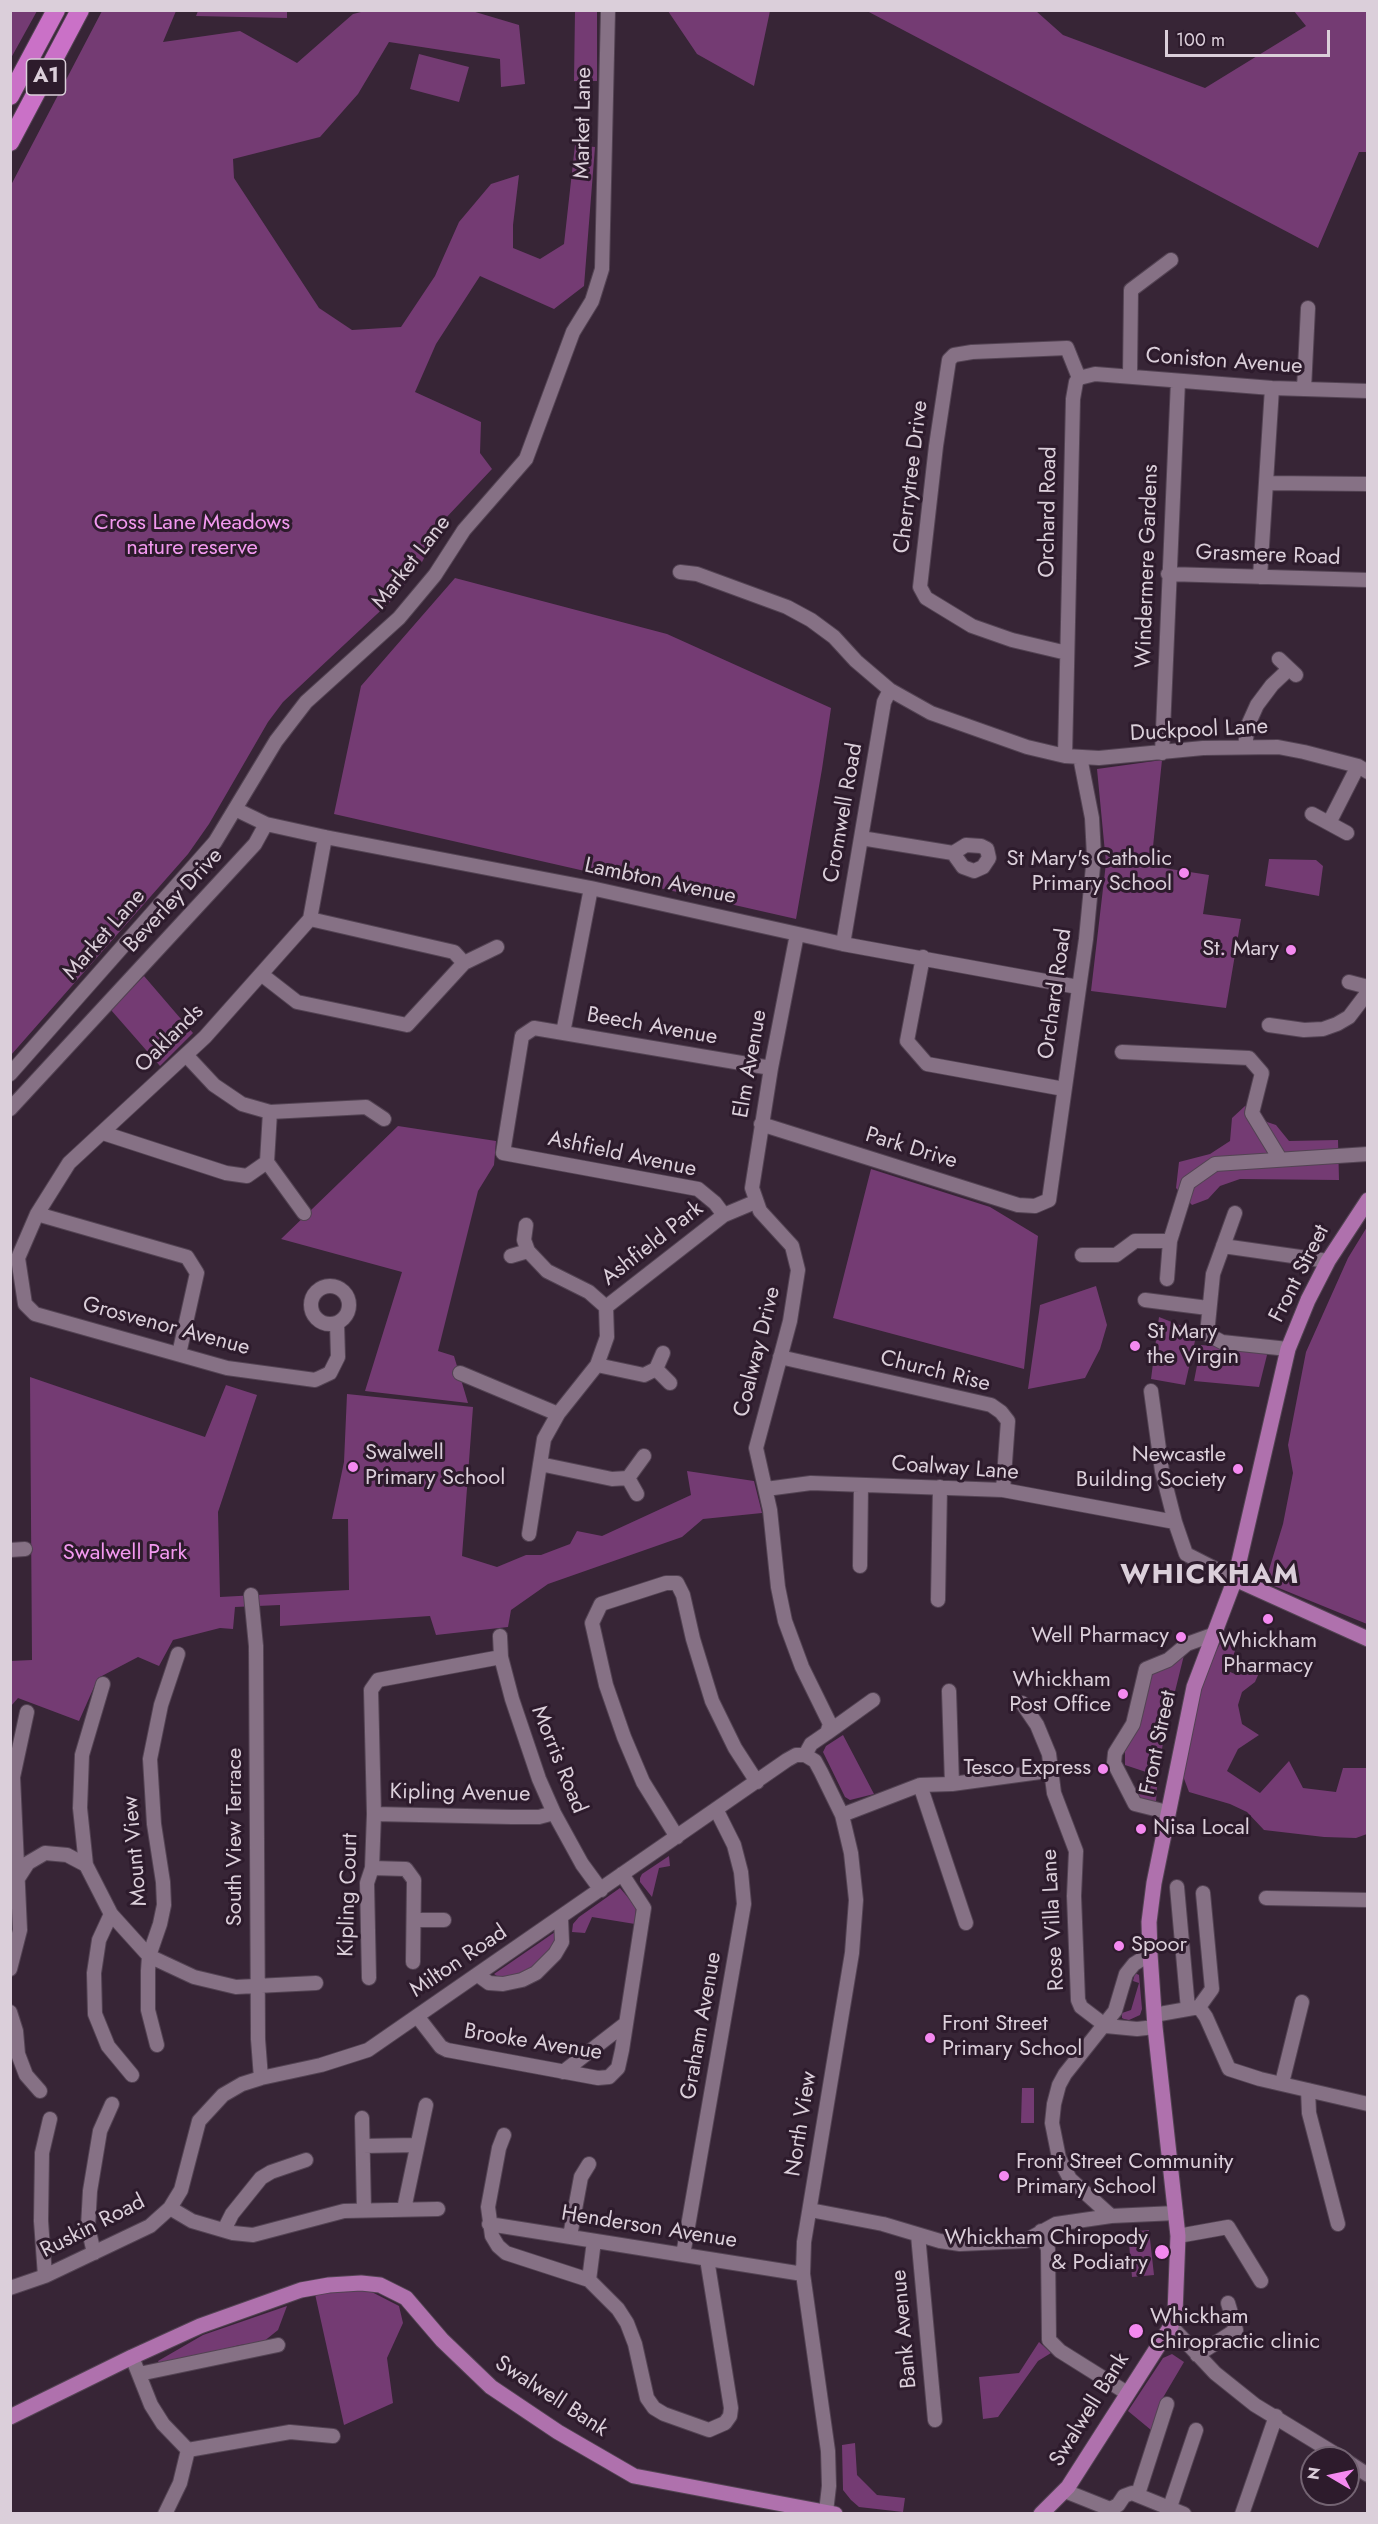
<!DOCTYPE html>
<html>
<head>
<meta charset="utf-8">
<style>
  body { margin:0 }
  #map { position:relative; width:1378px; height:2524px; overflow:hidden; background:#372536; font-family:Jost,sans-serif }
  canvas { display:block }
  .frame { position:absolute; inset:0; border:12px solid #dbcfda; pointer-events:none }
  .north { position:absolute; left:1300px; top:2446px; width:60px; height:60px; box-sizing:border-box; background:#2d1b2c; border:2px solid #736372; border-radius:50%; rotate:279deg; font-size:16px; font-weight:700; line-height:24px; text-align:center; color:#dbcfda }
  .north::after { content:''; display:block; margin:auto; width:21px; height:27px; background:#f489f0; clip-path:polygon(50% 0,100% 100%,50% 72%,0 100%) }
  .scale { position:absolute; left:1165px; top:30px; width:165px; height:27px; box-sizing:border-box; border:3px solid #dbcfda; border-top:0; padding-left:8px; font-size:18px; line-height:21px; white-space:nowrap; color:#dbcfda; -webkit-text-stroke:4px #2d1b2c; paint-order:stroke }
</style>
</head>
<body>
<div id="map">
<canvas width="1378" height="2524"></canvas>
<div class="frame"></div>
<div class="north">N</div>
<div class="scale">100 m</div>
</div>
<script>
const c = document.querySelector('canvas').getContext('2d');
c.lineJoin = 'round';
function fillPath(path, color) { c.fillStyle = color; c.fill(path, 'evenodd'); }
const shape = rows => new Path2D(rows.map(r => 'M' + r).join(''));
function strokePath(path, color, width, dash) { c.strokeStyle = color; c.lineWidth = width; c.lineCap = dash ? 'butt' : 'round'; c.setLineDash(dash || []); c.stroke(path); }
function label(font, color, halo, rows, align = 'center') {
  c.font = font + ' Jost,sans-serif'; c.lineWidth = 6; c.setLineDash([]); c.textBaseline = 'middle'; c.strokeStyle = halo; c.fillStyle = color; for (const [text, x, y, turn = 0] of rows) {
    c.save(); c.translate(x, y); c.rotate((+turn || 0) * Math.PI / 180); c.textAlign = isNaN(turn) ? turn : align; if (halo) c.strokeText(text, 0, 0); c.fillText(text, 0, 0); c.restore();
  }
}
fillPath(shape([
  [11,10,37,11,11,58,10,11],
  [102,11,176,11,163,42,240,31,297,63,353,14,365,11,472,11,519,25,525,84,501,87,500,59,389,42,358,94,320,137,233,159,234,178,319,308,352,330,401,327,435,276,459,222,491,184,519,175,513,225,513,248,540,259,564,244,575,145,595,147,584,286,554,309,480,276,436,344,415,392,481,422,480,453,492,469,444,520,422,562,392,600,283,702,268,722,209,824,188,854,11,1055,11,185],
  [198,11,198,10,287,11,287,18,196,16],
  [575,11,597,11,597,81,574,81],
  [668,11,770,11,754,86,697,54],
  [867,11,1036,11,1063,35,1205,88,1306,26,1294,11,1367,11,1367,152,1359,152,1318,248],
  [419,54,469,67,459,102,410,89],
  [455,578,667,634,831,708,822,769,796,919,334,814,361,686],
  [1162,760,1151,866,1209,875,1203,914,1241,919,1226,1008,1091,991,1106,863,1097,769],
  [1269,859,1316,860,1323,866,1319,896,1265,886],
  [144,976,193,1033,160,1066,111,1010],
  [1245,1106,1267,1122,1276,1125,1289,1141,1338,1140,1339,1180,1240,1179,1220,1186,1208,1199,1192,1205,1176,1188,1179,1162,1210,1154,1230,1141,1232,1118],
  [398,1126,496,1141,494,1165,478,1191,438,1351,454,1356,468,1403,365,1391,402,1272,281,1239],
  [871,1169,990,1207,1038,1236,1024,1369,833,1318],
  [1367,1227,1367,1624,1274,1586,1268,1573,1283,1524,1293,1473,1288,1445,1306,1352,1348,1258],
  [1096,1286,1107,1325,1100,1349,1085,1378,1028,1389,1040,1305],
  [1159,1317,1197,1332,1185,1385,1151,1379],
  [1201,1345,1268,1351,1259,1387,1194,1381],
  [30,1377,205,1437,226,1385,257,1395,218,1512,220,1597,349,1590,348,1519,332,1519,344,1462,347,1394,473,1407,462,1556,497,1567,526,1555,541,1555,570,1544,577,1531,602,1536,691,1495,687,1471,754,1481,762,1513,703,1519,682,1537,548,1584,511,1610,508,1627,436,1635,430,1616,280,1626,280,1605,235,1607,233,1629,220,1628,173,1640,159,1666,138,1657,98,1678,79,1721,18,1698,11,1706,10,1661,32,1660],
  [1231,1633,1239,1639,1228,1671,1237,1675,1253,1665,1262,1666,1255,1682,1242,1692,1238,1705,1242,1724,1259,1735,1238,1749,1227,1771,1260,1793,1289,1761,1303,1788,1336,1792,1343,1768,1367,1768,1367,1834,1356,1838,1324,1837,1264,1830,1247,1812,1230,1804,1189,1792,1183,1776,1202,1678,1225,1634],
  [1185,1651,1164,1736,1158,1776,1125,1765,1125,1751,1137,1731,1148,1676],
  [843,1735,874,1794,850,1800,845,1797,823,1752,826,1746],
  [1138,1783,1157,1787,1156,1802,1137,1799,1135,1790],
  [669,1856,670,1866,659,1868,652,1897,640,1882,640,1878,642,1874],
  [620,1888,636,1907,635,1924,592,1917,585,1933,572,1932,573,1924,579,1917],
  [555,1932,554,1945,531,1970,501,1979,494,1974],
  [1135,1973,1139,1975,1142,2009,1140,2015,1129,2020,1124,2019,1122,2018,1122,2013,1131,2010,1139,1983,1133,1981],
  [1022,2088,1034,2088,1034,2123,1021,2123],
  [1149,2230,1154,2275,1132,2277,1128,2232],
  [364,2288,399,2306,403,2323,387,2358,393,2403,344,2425,315,2294],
  [287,2306,278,2330,263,2342,240,2345,160,2365,158,2361,203,2335],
  [1039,2342,1051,2353,1038,2361,998,2417,983,2419,979,2377,1019,2373],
  [1172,2354,1184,2362,1161,2401,1151,2430,1128,2411,1163,2358],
  [855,2443,857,2475,877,2495,905,2498,903,2512,859,2507,851,2500,843,2490,842,2445]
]), '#743b73');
const minor = shape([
  [1130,376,1131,290,1171,260],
  [1079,378,1095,374,1272,388,1368,391],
  [1304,389,1308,308],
  [1266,483,1368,484],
  [680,572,697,574,787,607,811,620,834,637,856,661,890,690,931,713,1027,747,1065,756,1099,758,1203,748,1278,747,1304,752,1358,766,1368,772],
  [1168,574,1368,580],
  [1260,577,1272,388],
  [1067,653,1012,640,972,626,926,598,920,587,936,446,949,360,954,355,972,352,1067,348,1079,378],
  [1279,659,1296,675],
  [1245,746,1248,725,1257,705,1272,685,1289,669],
  [1162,753,1178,381],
  [1065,756,1073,399,1076,382,1079,378],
  [235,809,266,824,325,837,591,888,843,944,1078,987],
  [1312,814,1347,833],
  [1329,823,1358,766],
  [861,838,953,853,963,867,974,871,983,867,989,858,987,849,981,846,966,845,953,853],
  [797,934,771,1068,752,1188,760,1211,792,1246,798,1270,790,1321,756,1448,770,1510,778,1587,785,1621,802,1667,830,1724,827,1733,811,1744,805,1755],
  [843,944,884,702,890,690],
  [923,957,907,1041,927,1064,1064,1089],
  [464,963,497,947],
  [261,974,297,1002,407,1025,464,963,454,952,310,919],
  [1349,982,1368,987],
  [1269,1025,1304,1030,1323,1029,1337,1024,1349,1017,1368,992],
  [563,1033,591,888],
  [1122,1052,1249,1058,1262,1073,1252,1113,1280,1159],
  [186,1055,214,1085,242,1104,270,1112,366,1107,384,1119],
  [10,1074,215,842,276,741,306,702,399,618,435,575,464,530,526,459,573,332,592,301,602,269,608,10],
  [10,1109,255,844,266,824],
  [761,1124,1018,1205,1035,1206,1049,1200,1086,939,1094,856,1092,818,1080,757],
  [103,1133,226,1173,247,1176,267,1162,270,1112],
  [267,1162,304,1213],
  [1235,1213,1213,1274,1207,1334,1222,1342,1288,1349],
  [37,1214,187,1257,197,1273,179,1354],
  [724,1215,715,1203,698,1189,503,1153,522,1036,534,1028,771,1068],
  [526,1225,524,1240,528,1251],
  [1223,1246,1328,1261],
  [1082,1255,1116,1255,1135,1241,1170,1241],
  [511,1256,528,1251,547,1271,589,1292,606,1307],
  [18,1258,37,1214,69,1163,205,1037,310,919,325,837],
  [18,1258,25,1304,35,1314,227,1368,315,1380,330,1373,338,1357,337,1323],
  [1167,1279,1170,1241,1188,1183,1215,1164,1368,1154],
  '311 1305a19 19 0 1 1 38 0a19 19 0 1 1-38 0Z',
  [1145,1300,1208,1308],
  [780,1357,991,1405,1001,1412,1008,1421,1003,1490],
  [597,1365,644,1375,656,1369,663,1353],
  [656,1369,670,1383],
  [460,1373,558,1414],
  [1151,1391,1162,1471,1175,1522,1186,1554,1235,1579],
  [540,1464,612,1479,628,1478,644,1456],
  [628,1478,637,1494],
  [766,1489,811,1483,1003,1490,1175,1522],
  [529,1534,544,1439,558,1414,597,1365,607,1337,606,1307,724,1215,755,1202],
  [10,1550,25,1549],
  [860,1566,861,1485],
  [251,1595,256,1646,258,2039,261,2078],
  [938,1600,940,1487],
  [500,1636,501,1657,512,1699,539,1779,554,1813,582,1864,601,1890],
  [501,1657,378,1680,371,1690,374,1814,512,1817,539,1817,554,1813],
  [103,1684,82,1755,80,1808,86,1865,111,1914,149,1956,194,1977,236,1987,316,1983],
  [949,1691,952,1784],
  [1022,1703,1037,1725,1049,1754,1054,1793,1076,1851,1074,1896,1078,2000,1081,2007,1106,2026,1137,2029,1155,2027],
  [827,1733,873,1700],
  [920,1785,966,1923],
  [1167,1812,1135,1804,1114,1763,1115,1753,1133,1724,1146,1669,1168,1660,1187,1644,1212,1635],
  [842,1815,920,1785,952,1784,1040,1772],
  [677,1837,643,1782,624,1737,606,1685,592,1623,601,1604,666,1583,677,1583,683,1595,693,1639,712,1701,735,1748,757,1782],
  [372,1868,406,1869,414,1880,413,1962],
  [17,1880,28,1863,45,1853,67,1855,86,1865],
  [1177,1887,1188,2009],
  [1266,1898,1368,1900],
  [111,1914,99,1940,94,1973,95,2014,108,2046,132,2075],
  [414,1920,444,1920],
  [10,1969,20,1930,13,1777,27,1712],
  [478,1975,489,1983,503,1984,522,1980,536,1973,555,1954,562,1942,561,1918],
  [369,1978,367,1883,372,1868,374,1814],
  [1199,2007,1206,2017,1229,2069,1260,2079,1368,2104],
  [10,2012,16,2031,18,2054,26,2075,40,2091],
  [1154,2015,1199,2007,1212,1989,1203,1893],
  [417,2016,441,2047,447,2050,598,2078,609,2077,618,2068,622,2050,644,1908,622,1874],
  [157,2045,148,2010,148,1971,149,1956,160,1924,164,1905,163,1882,154,1824,150,1759,161,1705,178,1654],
  [563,2072,625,2024],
  [1282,2083,1302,2002],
  [1308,2090,1309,2113,1338,2224],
  [362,2118,364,2210],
  [504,2135,499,2148,488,2207,492,2236,498,2246,506,2253,589,2280,618,2309,627,2323,635,2344,647,2398,654,2408,664,2414,709,2430,725,2423,730,2416,731,2408,707,2259],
  [363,2146,417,2145],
  [170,2208,192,2221,233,2233,253,2235,344,2211,438,2209],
  [404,2209,426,2105],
  [810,2210,883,2224,940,2241,960,2244,1025,2241,1056,2224,1111,2216,1176,2213],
  [1111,2216,1070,2179,1059,2158,1052,2123,1054,2104,1059,2085,1065,2074,1115,2011,1126,1974,1134,1964,1150,1954],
  [489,2224,803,2274],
  [224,2230,232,2214,261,2178,271,2172,306,2160],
  [1041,2231,1048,2249,1049,2340,1060,2351,1127,2393],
  [918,2235,935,2420],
  [570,2236,581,2177,589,2164],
  [1178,2236,1228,2227,1261,2281],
  [94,2253,88,2227,90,2191,100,2131,112,2104],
  [683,2255,744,1904,741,1872,734,1845,716,1809],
  [45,2276,41,2221,42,2153,50,2119],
  [589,2280,594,2241],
  [10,2288,45,2276,150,2226,170,2208,181,2190,199,2121,223,2095,242,2084,261,2078,321,2065,368,2050,787,1760,796,1755,805,1755,815,1761,821,1772,842,1815,851,1853,856,1900,852,1953,804,2242,803,2274,828,2451,829,2486,826,2512],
  [1171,2326,1215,2373,1255,2405,1342,2458],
  [1197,2355,1236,2330,1228,2303],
  [132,2357,151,2405,163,2424,188,2450,180,2483,165,2514],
  [139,2374,278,2345],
  [188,2450,290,2432,333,2436],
  [1348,2462,1368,2475],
  [1065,2491,1110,2509,1118,2505,1124,2496,1132,2493,1184,2514],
  [1138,2494,1167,2404],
  [1170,2507,1196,2430],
  [1242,2514,1276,2416]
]);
const major = shape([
  [1235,1579,1368,1639],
  [10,2417,132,2357,200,2326,301,2290,329,2285,361,2283,380,2285,406,2298,442,2340,491,2387,558,2432,634,2476,835,2514],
  [1041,2514,1068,2487,1171,2326,1175,2313,1178,2236,1155,2027,1150,1954,1149,1922,1154,1883,1194,1687,1235,1579,1288,1349,1308,1300,1328,1261,1368,1200]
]);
const highway = shape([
  [10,96,56,10],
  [10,142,80,10]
]);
strokePath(minor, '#534353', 16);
strokePath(major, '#534353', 17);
strokePath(highway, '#534353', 20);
strokePath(minor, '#867185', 14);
strokePath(major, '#af71ad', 15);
strokePath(highway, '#ca71c7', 18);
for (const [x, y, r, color] of [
  [1184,873,6,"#f489f0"],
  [1291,950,6,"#f489f0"],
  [1135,1346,6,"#f489f0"],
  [353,1467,6,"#f489f0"],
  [1238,1469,6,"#f489f0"],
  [1268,1619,6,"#f489f0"],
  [1181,1637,6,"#f489f0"],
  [1123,1694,6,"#f489f0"],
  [1103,1769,6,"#f489f0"],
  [1141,1829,6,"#f489f0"],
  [1119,1946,6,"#f489f0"],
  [930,2038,6,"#f489f0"],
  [1004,2176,6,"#f489f0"],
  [1162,2252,8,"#f489f0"],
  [1136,2331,8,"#f489f0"]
]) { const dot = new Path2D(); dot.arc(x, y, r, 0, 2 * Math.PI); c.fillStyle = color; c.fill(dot); strokePath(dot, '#2d1b2c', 2); }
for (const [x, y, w] of [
  [46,77,39]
]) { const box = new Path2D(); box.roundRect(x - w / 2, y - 18, w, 36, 4.5); c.fillStyle = '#2d1b2c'; c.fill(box); strokePath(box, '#dbcfda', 1.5); }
label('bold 21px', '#dbcfda', null, [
  ["A1",46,77]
]);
label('22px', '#dbcfda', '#2d1b2c', [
  ["Market Lane",584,123,-89],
  ["Coniston Avenue",1224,362,4],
  ["Cherrytree Drive",912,477,-83],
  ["Orchard Road",1049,512,-89],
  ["Grasmere Road",1268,556,2],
  ["Market Lane",412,563,-52],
  ["Windermere Gardens",1148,566,-88],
  ["Duckpool Lane",1199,731,-3],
  ["Cromwell Road",844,813,-80],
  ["Lambton Avenue",660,882,12],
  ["Beverley Drive",174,901,-47],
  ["Market Lane",105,935,-49],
  ["Orchard Road",1056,994,-82],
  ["Beech Avenue",652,1027,10],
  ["Oaklands",170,1039,-45],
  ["Elm Avenue",751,1064,-80],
  ["Park Drive",911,1149,17],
  ["Ashfield Avenue",622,1155,12],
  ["Ashfield Park",653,1244,-38],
  ["Front Street",1300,1274,-63],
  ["Grosvenor Avenue",166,1327,15],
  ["Coalway Drive",758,1352,-76],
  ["Church Rise",935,1372,14],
  ["Coalway Lane",955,1469,4],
  ["Front Street",1159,1743,-78],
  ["Morris Road",558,1760,68],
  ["Kipling Avenue",460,1794,1],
  ["South View Terrace",236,1837,-90],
  ["Mount View",136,1851,-95],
  ["Kipling Court",349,1895,-88],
  ["Rose Villa Lane",1054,1920,-93],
  ["Milton Road",459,1962,-34],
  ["Graham Avenue",702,2026,-80],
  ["Brooke Avenue",533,2043,9],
  ["North View",802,2124,-81],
  ["Ruskin Road",93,2227,-27],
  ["Henderson Avenue",649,2228,9],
  ["Bank Avenue",905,2329,-95],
  ["Swalwell Bank",551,2397,33],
  ["Swalwell Bank",1090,2410,-58]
]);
label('22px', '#f399f0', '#2d1b2c', [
  ["Cross Lane Meadows",192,524],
  ["nature reserve",192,549],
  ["Swalwell Park",125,1554]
]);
label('22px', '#dbcfda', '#2d1b2c', [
  ["St Mary's Catholic",1172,860],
  ["Primary School",1172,885],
  ["St. Mary",1279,950],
  ["St Mary",1147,1333,"left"],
  ["the Virgin",1147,1358,"left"],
  ["Swalwell",365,1454,"left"],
  ["Primary School",365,1479,"left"],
  ["Newcastle",1226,1456],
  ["Building Society",1226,1481],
  ["Well Pharmacy",1169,1637],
  ["Whickham",1268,1642,"center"],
  ["Pharmacy",1268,1667,"center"],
  ["Whickham",1111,1681],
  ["Post Office",1111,1706],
  ["Tesco Express",1091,1769],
  ["Nisa Local",1153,1829,"left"],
  ["Spoor",1131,1946,"left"],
  ["Front Street",942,2025,"left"],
  ["Primary School",942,2050,"left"],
  ["Front Street Community",1016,2163,"left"],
  ["Primary School",1016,2188,"left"],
  ["Whickham Chiropody",1148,2239],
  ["& Podiatry",1148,2264],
  ["Whickham",1150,2318,"left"],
  ["Chiropractic clinic",1150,2343,"left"]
], 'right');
c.letterSpacing = '1.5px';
label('bold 28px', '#dbcfda', '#2d1b2c', [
  ["WHICKHAM",1210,1576]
]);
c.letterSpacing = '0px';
</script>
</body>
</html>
